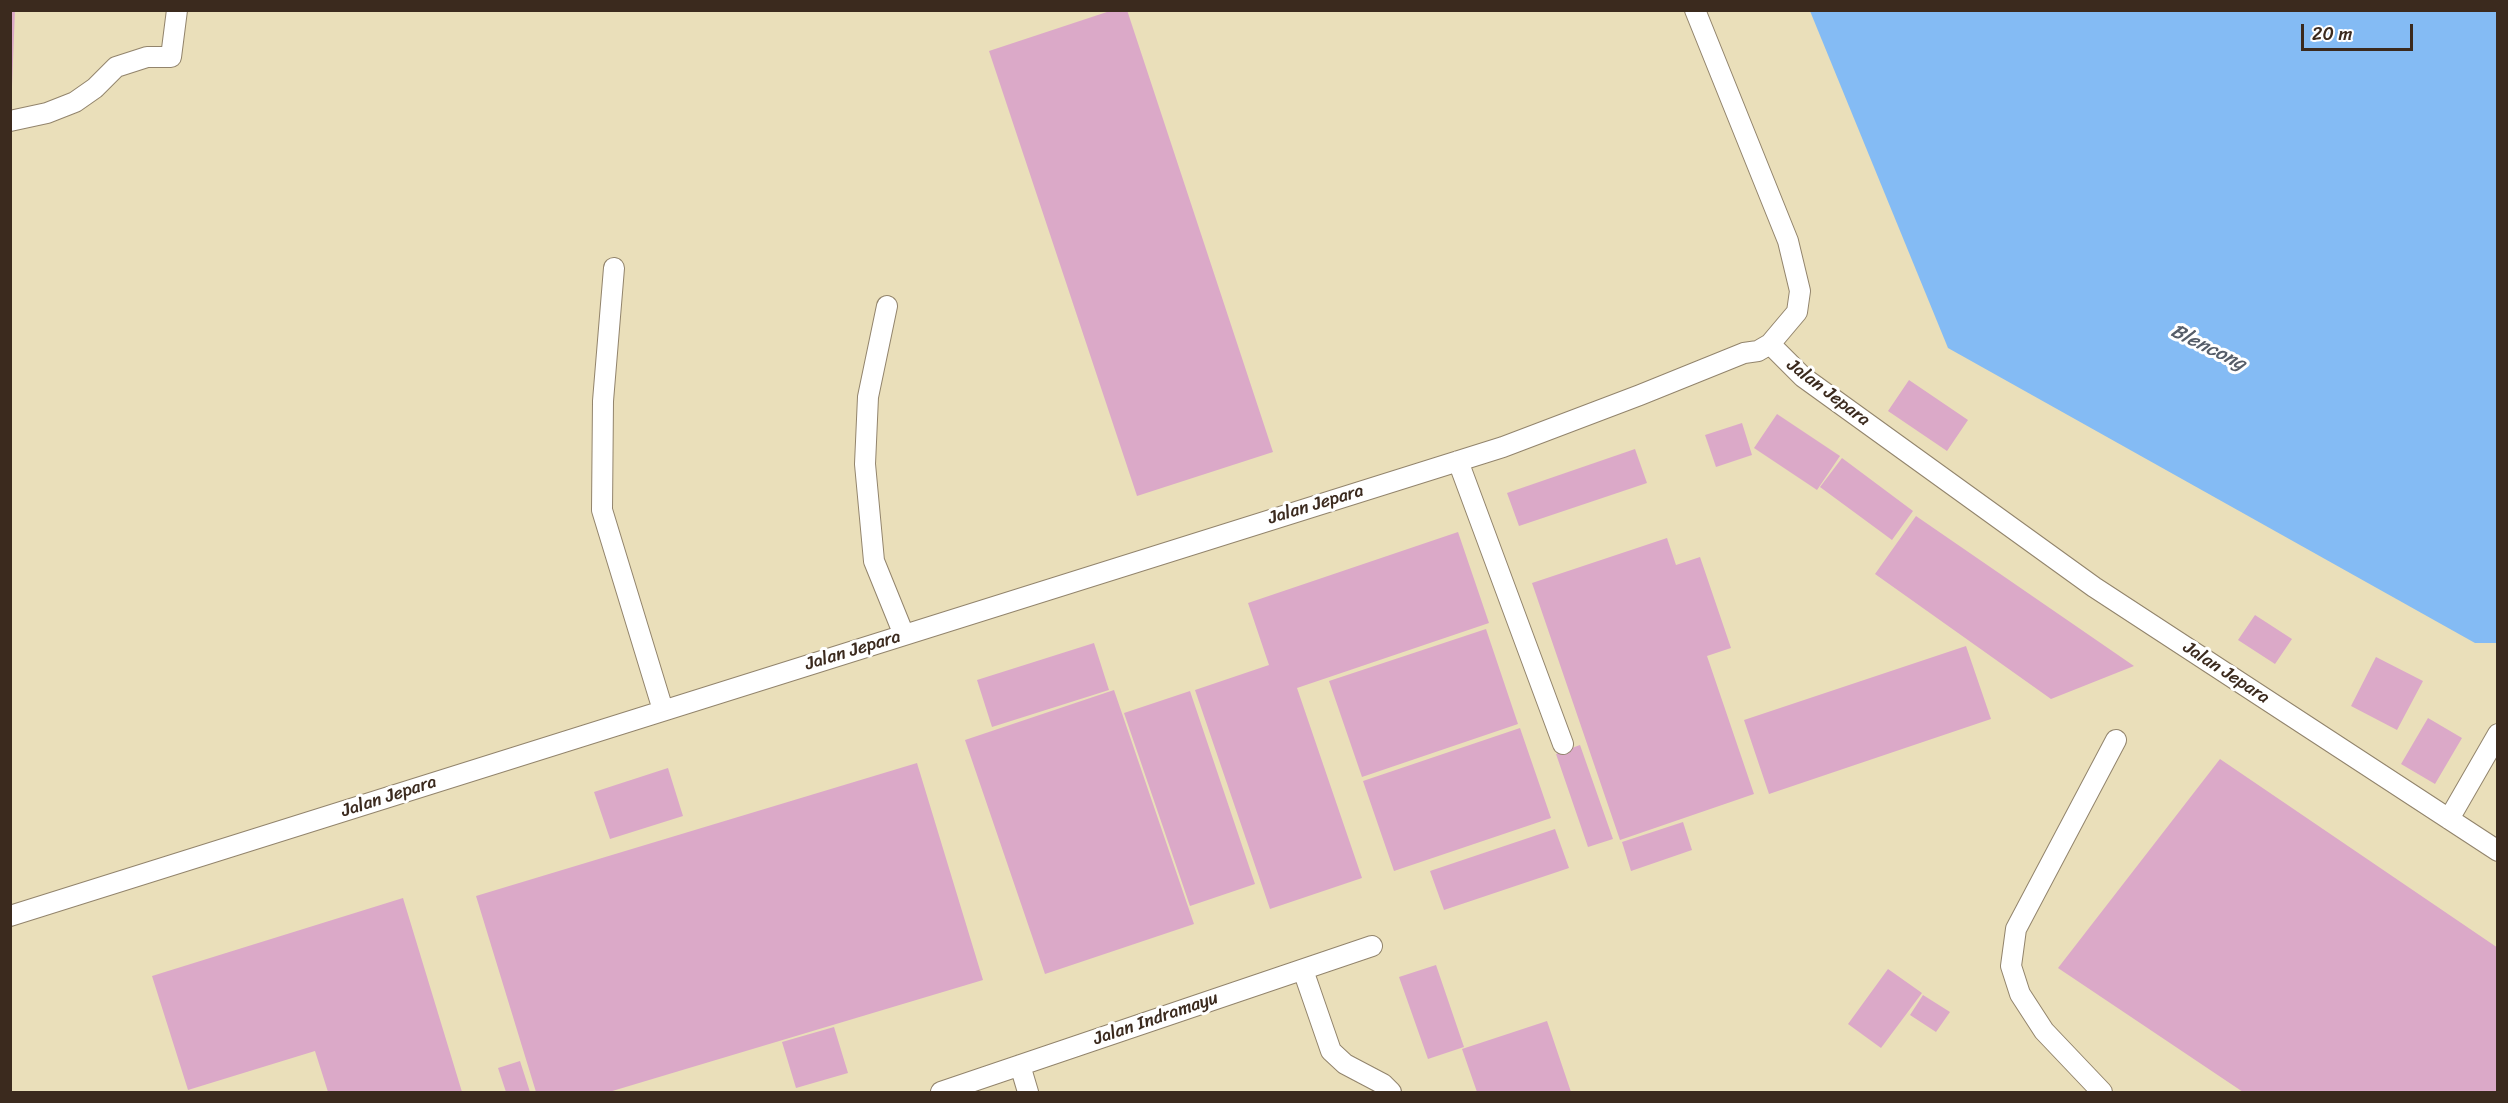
<!DOCTYPE html>
<html>
<head>
<meta charset="utf-8">
<style>
  body { margin:0 }
  #map { position:relative; width:2508px; height:1103px; overflow:hidden; background:#eadfba; font-family:Sriracha,sans-serif }
  canvas { display:block }
  .frame { position:absolute; inset:0; border:12px solid #3b2a1e; pointer-events:none }
  .scale { position:absolute; left:2301px; top:24px; width:112px; height:27px; box-sizing:border-box; border:3px solid #3b2a1e; border-top:0; padding-left:8px; font-size:18px; line-height:21px; white-space:nowrap; color:#3b2a1e; -webkit-text-stroke:4px #fff; paint-order:stroke }
</style>
</head>
<body>
<div id="map">
<canvas width="2508" height="1103"></canvas>
<div class="frame"></div>
<div class="scale">20 m</div>
</div>
<script>
const c = document.querySelector('canvas').getContext('2d');
c.lineJoin = 'round';
function fillPath(path, color) { c.fillStyle = color; c.fill(path, 'evenodd'); }
const shape = rows => new Path2D(rows.map(r => 'M' + r).join(''));
function strokePath(path, color, width, dash) { c.strokeStyle = color; c.lineWidth = width; c.lineCap = dash ? 'butt' : 'round'; c.setLineDash(dash || []); c.stroke(path); }
function label(font, color, halo, rows, align = 'center') {
  c.font = font + ' Sriracha,sans-serif'; c.lineWidth = 6; c.setLineDash([]); c.textBaseline = 'middle'; c.strokeStyle = halo; c.fillStyle = color; for (const [text, x, y, turn = 0] of rows) {
    c.save(); c.translate(x, y); c.rotate((+turn || 0) * Math.PI / 180); c.textAlign = isNaN(turn) ? turn : align; if (halo) c.strokeText(text, 0, 0); c.fillText(text, 0, 0); c.restore();
  }
}
fillPath(shape([
  [1810,11,2497,11,2497,643,2475,643,1948,348]
]), '#84bbf4');
fillPath(shape([
  [10,10,15,10,12,86,10,86],
  [1113,10,1127,10,1273,452,1137,496,989,51],
  [1909,380,1968,420,1947,451,1888,411],
  [1777,414,1840,456,1817,490,1754,448],
  [1742,423,1752,455,1716,467,1705,435],
  [1635,449,1647,483,1519,526,1507,493],
  [1842,458,1913,511,1892,540,1820,487],
  [1916,516,2134,666,2051,699,1875,574],
  [1458,532,1489,623,1297,688,1362,878,1270,909,1195,690,1269,665,1248,603],
  [1667,538,1676,565,1700,557,1731,648,1707,656,1754,794,1620,840,1532,583],
  [2255,615,2292,639,2275,664,2238,640],
  [1486,629,1518,724,1362,777,1329,681],
  [1094,643,1109,690,992,727,977,680],
  [1966,646,1991,719,1769,794,1744,720],
  [2376,657,2423,681,2397,730,2351,706],
  [1114,690,1194,924,1045,974,965,740],
  [1190,691,1255,884,1190,906,1124,713],
  [2428,718,2462,738,2435,784,2401,764],
  [1520,728,1551,818,1394,871,1363,781],
  [1580,745,1613,839,1588,847,1556,754],
  [2220,759,2498,948,2498,1092,2243,1092,2058,968],
  [917,763,983,980,609,1092,536,1092,476,896],
  [668,768,683,816,610,839,594,792],
  [1683,822,1692,850,1631,871,1622,842],
  [1555,829,1569,868,1444,910,1430,871],
  [403,898,462,1092,328,1092,315,1051,188,1090,152,976],
  [1436,965,1464,1047,1428,1059,1399,977],
  [1888,969,1922,993,1881,1048,1848,1024],
  [1923,995,1950,1012,1936,1032,1910,1015],
  [1547,1021,1571,1092,1477,1092,1462,1049],
  [834,1027,848,1073,796,1088,782,1042],
  [520,1061,530,1092,506,1092,498,1068]
]), '#dba9c8');
const lane = shape([
  [1695,10,1788,241,1800,291,1797,312,1770,344],
  [10,121,47,113,75,102,95,88,116,67,147,57,171,57,177,10],
  [614,268,603,401,602,510,663,710],
  [887,306,868,397,865,464,874,561,904,635],
  [1458,461,1563,744],
  [2449,819,2498,734],
  [10,916,1503,447,1640,395,1744,353,1758,351,1770,344,1803,377,2094,587,2498,851],
  [1303,970,1331,1051,1345,1064,1383,1084,1391,1092],
  [1020,1065,1028,1092],
  [941,1092,1372,946],
  [2102,1092,2044,1031,2020,994,2011,966,2016,929,2116,740]
]);
strokePath(lane, '#92846c', 22);
strokePath(lane, '#fff', 20);
label('18px', '#3b2a1e', '#fff', [
  ["Jalan Jepara",1828,393,37],
  ["Jalan Jepara",1316,505,-17],
  ["Jalan Jepara",853,651,-17],
  ["Jalan Jepara",2226,673,33],
  ["Jalan Jepara",389,797,-18],
  ["Jalan Indramayu",1156,1019,-19]
]);
label('italic 20px', '#555d69', '#fff', [
  ["Blencong",2208,348,26]
]);
</script>
</body>
</html>
